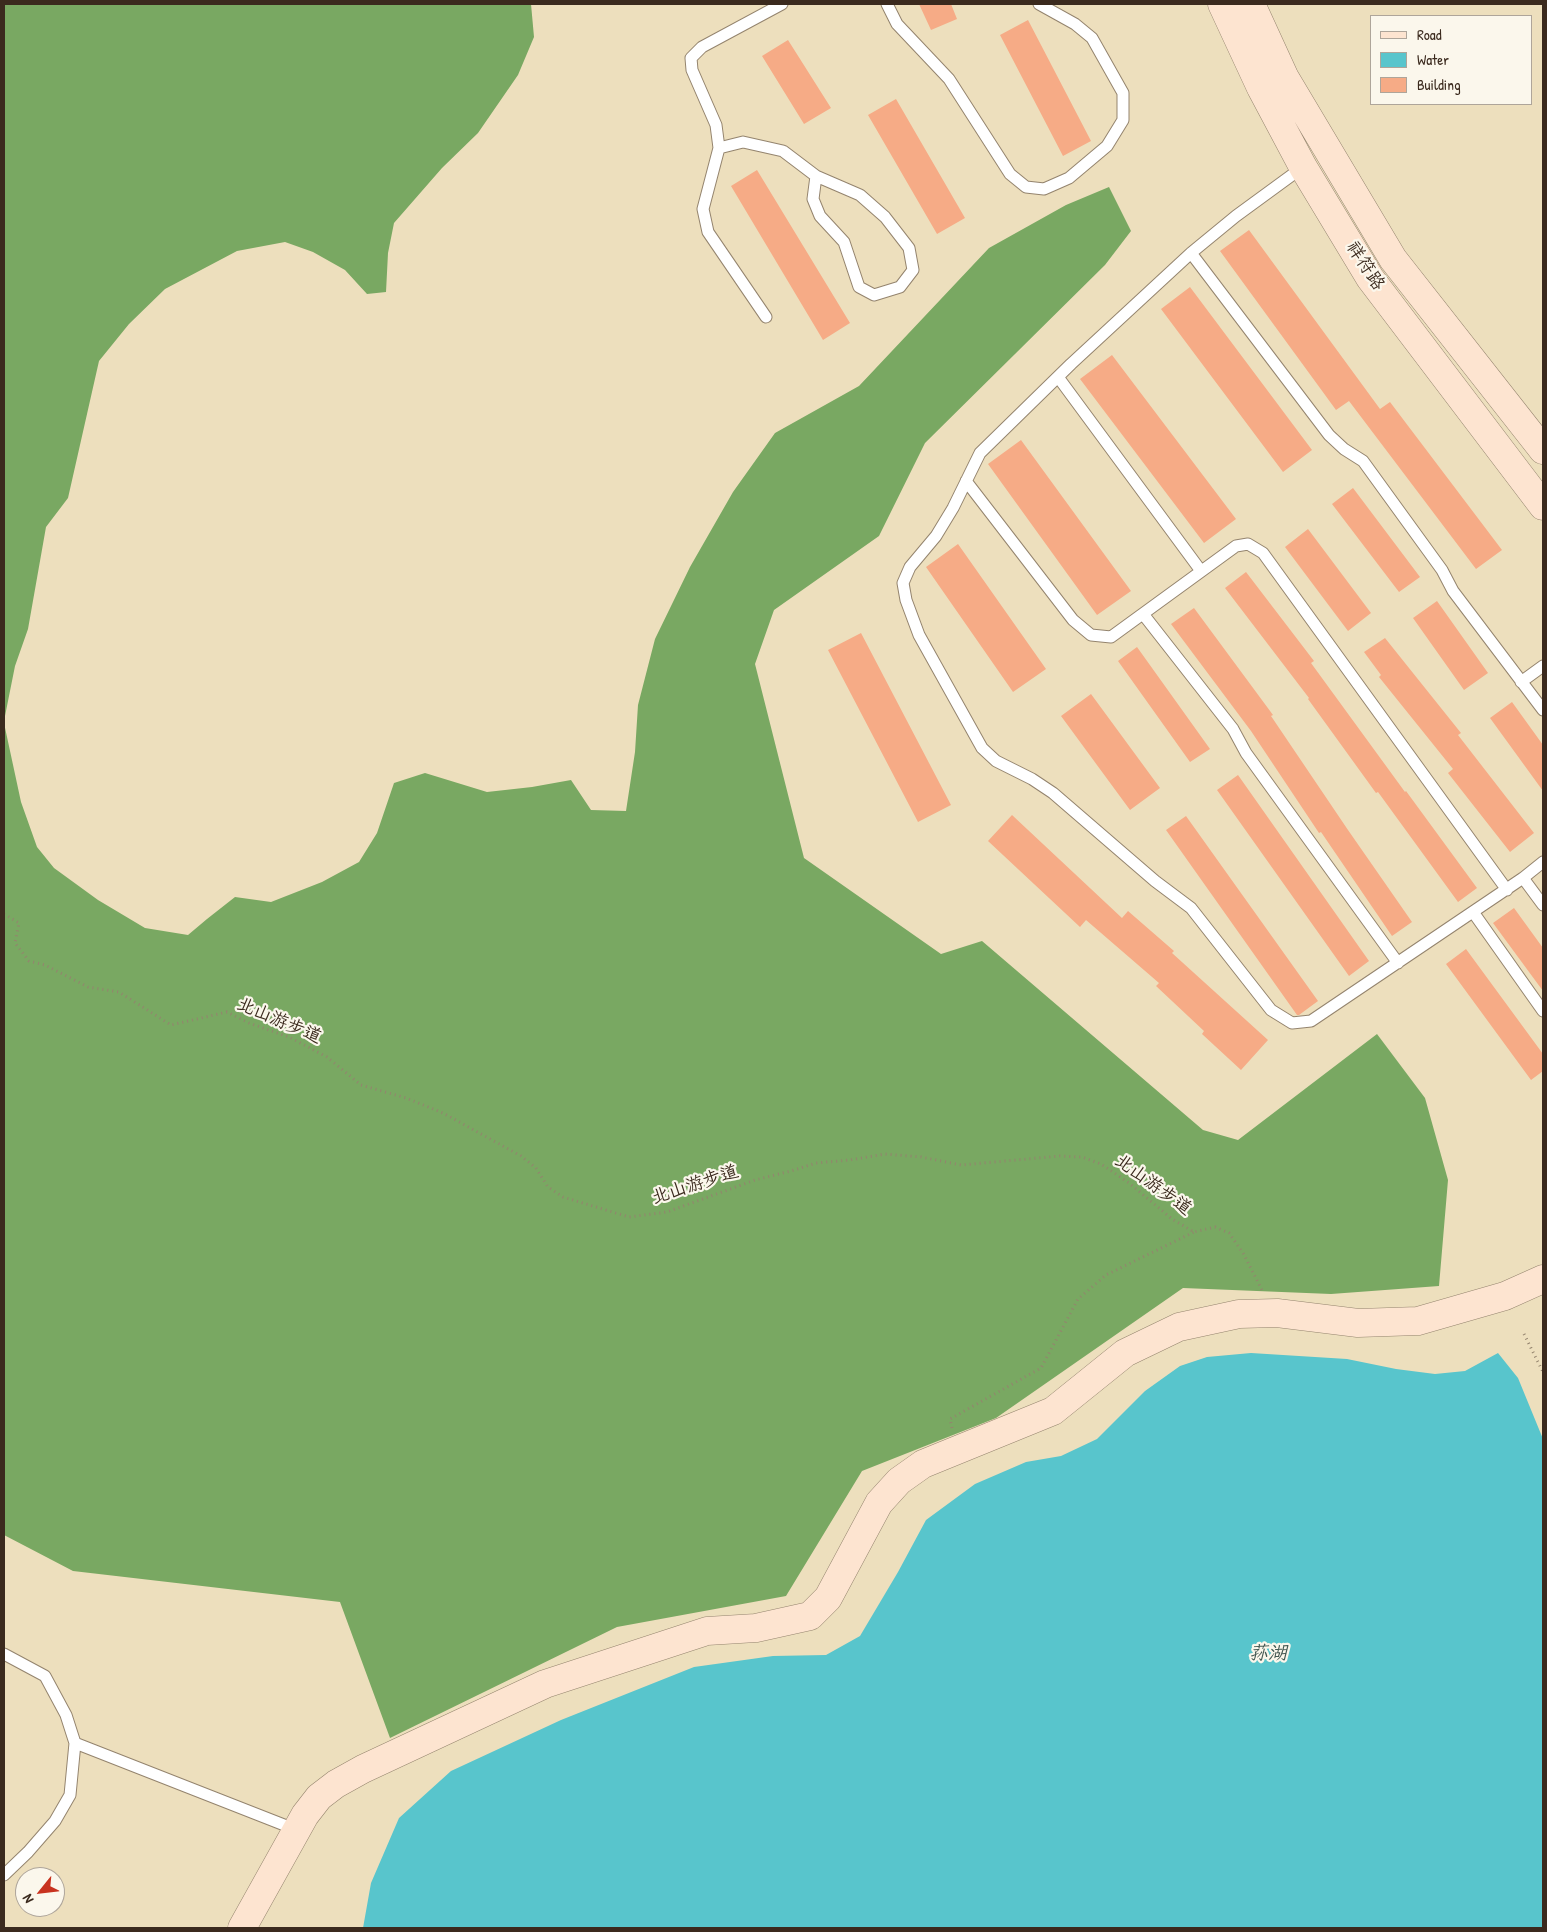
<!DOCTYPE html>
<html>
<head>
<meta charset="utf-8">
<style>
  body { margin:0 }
  #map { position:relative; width:1547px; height:1932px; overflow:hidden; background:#eddfbd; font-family:"Patrick Hand",sans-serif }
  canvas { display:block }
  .frame { position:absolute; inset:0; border:5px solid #3b2a1e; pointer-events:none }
  .legend { position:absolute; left:1370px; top:15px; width:162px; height:90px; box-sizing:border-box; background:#fbf7ec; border:1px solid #aea59a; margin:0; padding:6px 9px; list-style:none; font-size:15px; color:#3b2a1e }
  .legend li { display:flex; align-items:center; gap:10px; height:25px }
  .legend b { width:25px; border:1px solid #aea59a }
  .north { position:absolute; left:15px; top:1867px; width:50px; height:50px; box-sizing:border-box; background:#fbf7ec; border:1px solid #aea59a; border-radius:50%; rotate:241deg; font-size:14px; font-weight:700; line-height:20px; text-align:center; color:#3b2a1e }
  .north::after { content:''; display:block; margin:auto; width:18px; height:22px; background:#c8321e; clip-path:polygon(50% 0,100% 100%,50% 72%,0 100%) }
</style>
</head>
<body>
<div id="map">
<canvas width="1547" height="1932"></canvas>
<div class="frame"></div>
<ul class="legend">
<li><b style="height:6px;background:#fde4d0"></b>Road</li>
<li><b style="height:14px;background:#58c5cc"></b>Water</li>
<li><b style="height:14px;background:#f6ab86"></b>Building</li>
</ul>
<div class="north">N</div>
</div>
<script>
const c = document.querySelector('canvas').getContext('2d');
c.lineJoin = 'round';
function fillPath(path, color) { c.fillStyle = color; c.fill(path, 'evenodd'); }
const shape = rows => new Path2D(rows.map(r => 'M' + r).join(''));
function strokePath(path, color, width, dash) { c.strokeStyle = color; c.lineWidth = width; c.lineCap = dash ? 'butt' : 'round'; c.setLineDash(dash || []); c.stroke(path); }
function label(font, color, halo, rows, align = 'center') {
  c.font = font + ' "Patrick Hand","LXGW WenKai TC",sans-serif'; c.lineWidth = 4.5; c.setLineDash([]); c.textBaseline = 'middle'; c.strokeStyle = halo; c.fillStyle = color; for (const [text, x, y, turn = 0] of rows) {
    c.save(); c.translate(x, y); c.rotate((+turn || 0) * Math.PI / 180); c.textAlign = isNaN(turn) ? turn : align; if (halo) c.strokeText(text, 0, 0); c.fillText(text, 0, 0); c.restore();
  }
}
fillPath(shape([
  [4,4,531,4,534,37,518,75,478,133,442,168,394,223,388,253,386,292,367,294,345,270,313,252,285,242,237,251,165,289,129,324,99,361,68,498,46,527,28,629,15,666,4,721],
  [1109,187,1131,231,1105,265,925,443,879,536,774,610,755,664,804,858,941,954,982,941,1203,1130,1238,1140,1377,1034,1425,1098,1448,1180,1439,1286,1331,1294,1183,1288,996,1418,862,1471,786,1596,617,1627,390,1738,340,1602,73,1571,4,1535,4,723,21,802,37,847,54,868,98,900,145,928,188,935,207,919,235,897,271,902,322,882,359,862,377,833,394,783,425,773,487,792,532,787,571,780,591,810,626,811,635,752,638,705,655,639,690,567,733,492,775,433,859,386,989,248,1066,205]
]), '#79a862');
fillPath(shape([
  [1251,1353,1347,1359,1396,1369,1435,1374,1465,1371,1498,1353,1518,1378,1543,1439,1543,1928,363,1928,371,1883,399,1818,451,1771,561,1720,694,1667,773,1656,826,1655,860,1636,898,1572,926,1520,975,1484,1026,1462,1061,1456,1097,1439,1145,1391,1180,1366,1207,1357]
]), '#58c5cc');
fillPath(shape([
  [919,4,951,4,957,19,931,30],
  [1028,20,1091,141,1063,156,1000,35],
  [788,40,831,108,804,124,762,56],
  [896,99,965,218,937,234,868,115],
  [757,170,850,323,823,340,731,186],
  [1249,230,1380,409,1390,402,1502,550,1476,569,1349,401,1336,410,1220,251],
  [1190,287,1312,450,1283,472,1161,309],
  [1112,355,1236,519,1204,543,1080,379],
  [1021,440,1131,591,1097,615,988,464],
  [1353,488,1420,577,1399,592,1332,504],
  [1308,529,1371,613,1348,631,1285,547],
  [958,544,1046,669,1013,692,926,567],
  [1246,572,1314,661,1311,663,1405,792,1406,791,1477,888,1458,902,1378,792,1376,793,1308,699,1309,698,1225,588],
  [1437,601,1488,673,1464,690,1413,618],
  [1194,608,1273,715,1271,716,1348,830,1412,922,1392,936,1321,832,1319,833,1251,731,1171,624],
  [861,633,951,805,918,822,828,650],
  [1385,638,1461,733,1458,735,1534,833,1510,852,1448,773,1453,769,1379,677,1381,675,1364,652],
  [1137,647,1210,749,1190,762,1118,661],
  [1091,694,1160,788,1130,810,1061,716],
  [1512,702,1543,745,1543,791,1490,718],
  [1238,775,1369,961,1349,976,1217,790],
  [1012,815,1122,918,1128,911,1174,951,1172,953,1268,1040,1241,1070,1202,1034,1204,1031,1156,986,1159,983,1086,920,1080,927,988,841],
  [1186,816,1318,1001,1299,1015,1297,1015,1166,830],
  [1514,908,1543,948,1543,991,1493,923],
  [1466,949,1543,1054,1543,1071,1531,1080,1446,964]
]), '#f6ab86');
const service = shape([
  [887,4,897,24,949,79,1010,174,1026,187,1044,189,1069,178,1107,146,1123,120,1123,93,1092,38,1075,24,1039,4],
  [719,148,743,142,783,151,816,176,860,195,885,217,909,248,913,270,900,287,874,295,859,287,844,242,820,216,813,199,816,176],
  [1303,167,1236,216,1191,253,1071,364,980,453,953,508,936,536,910,567,903,583,906,600,919,635,982,748,996,761,1032,779,1053,793,1155,881,1191,908,1271,1010,1292,1023,1311,1021,1523,878,1543,862],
  [1191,253,1329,435,1344,449,1363,461,1442,570,1453,591,1543,710],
  [766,317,708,232,703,209,719,148,716,125,692,70,691,58,702,47,782,4],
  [1058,377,1201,571],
  [966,481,1073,620,1091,635,1111,637,1236,546,1248,544,1263,553,1507,890],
  [1143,614,1233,729,1246,753,1398,963],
  [1521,682,1543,666],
  [1523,878,1543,905],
  [1473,912,1543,1011],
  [4,1654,45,1676,66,1715,75,1743,70,1795,55,1821,28,1852,4,1875],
  [75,1743,297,1830]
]);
const secondary = shape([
  [1222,4,1261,88,1303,167,1370,278,1543,506],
  [1251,4,1285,78,1393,259,1543,450],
  [242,1928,305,1815,319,1797,336,1784,363,1769,545,1684,707,1631,756,1628,810,1616,828,1598,879,1503,899,1481,923,1464,1053,1411,1125,1353,1179,1327,1239,1314,1277,1313,1358,1323,1418,1321,1505,1296,1543,1279]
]);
strokePath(service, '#94846e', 13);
strokePath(secondary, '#94846e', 29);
strokePath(shape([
  [4,914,19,923,15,943,29,961,45,965,88,987,119,992,171,1025,227,1012,249,1023,289,1037,327,1057,361,1085,406,1098,443,1113,521,1156,536,1168,548,1187,563,1197,629,1217,667,1212,755,1180,791,1171,816,1163,850,1160,885,1154,921,1157,961,1165,1060,1156,1082,1157,1101,1164,1129,1183,1172,1219,1194,1232,1215,1227,1229,1233,1243,1253,1262,1290],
  [1524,1334,1543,1372],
  [952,1428,950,1419,1041,1368,1078,1299,1106,1275,1194,1232]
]), '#94846e', 3, [1, 4]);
strokePath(service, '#fff', 11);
strokePath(secondary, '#fde4d0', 28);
label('18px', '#3b2a1e', '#fbf7ec', [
  ["祥符路",1365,266,57],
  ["北山游步道",279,1021,23],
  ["北山游步道",695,1185,-18],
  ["北山游步道",1153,1185,36]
]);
label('italic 19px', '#445852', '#fbf7ec', [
  ["荪湖",1268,1654]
]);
</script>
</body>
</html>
